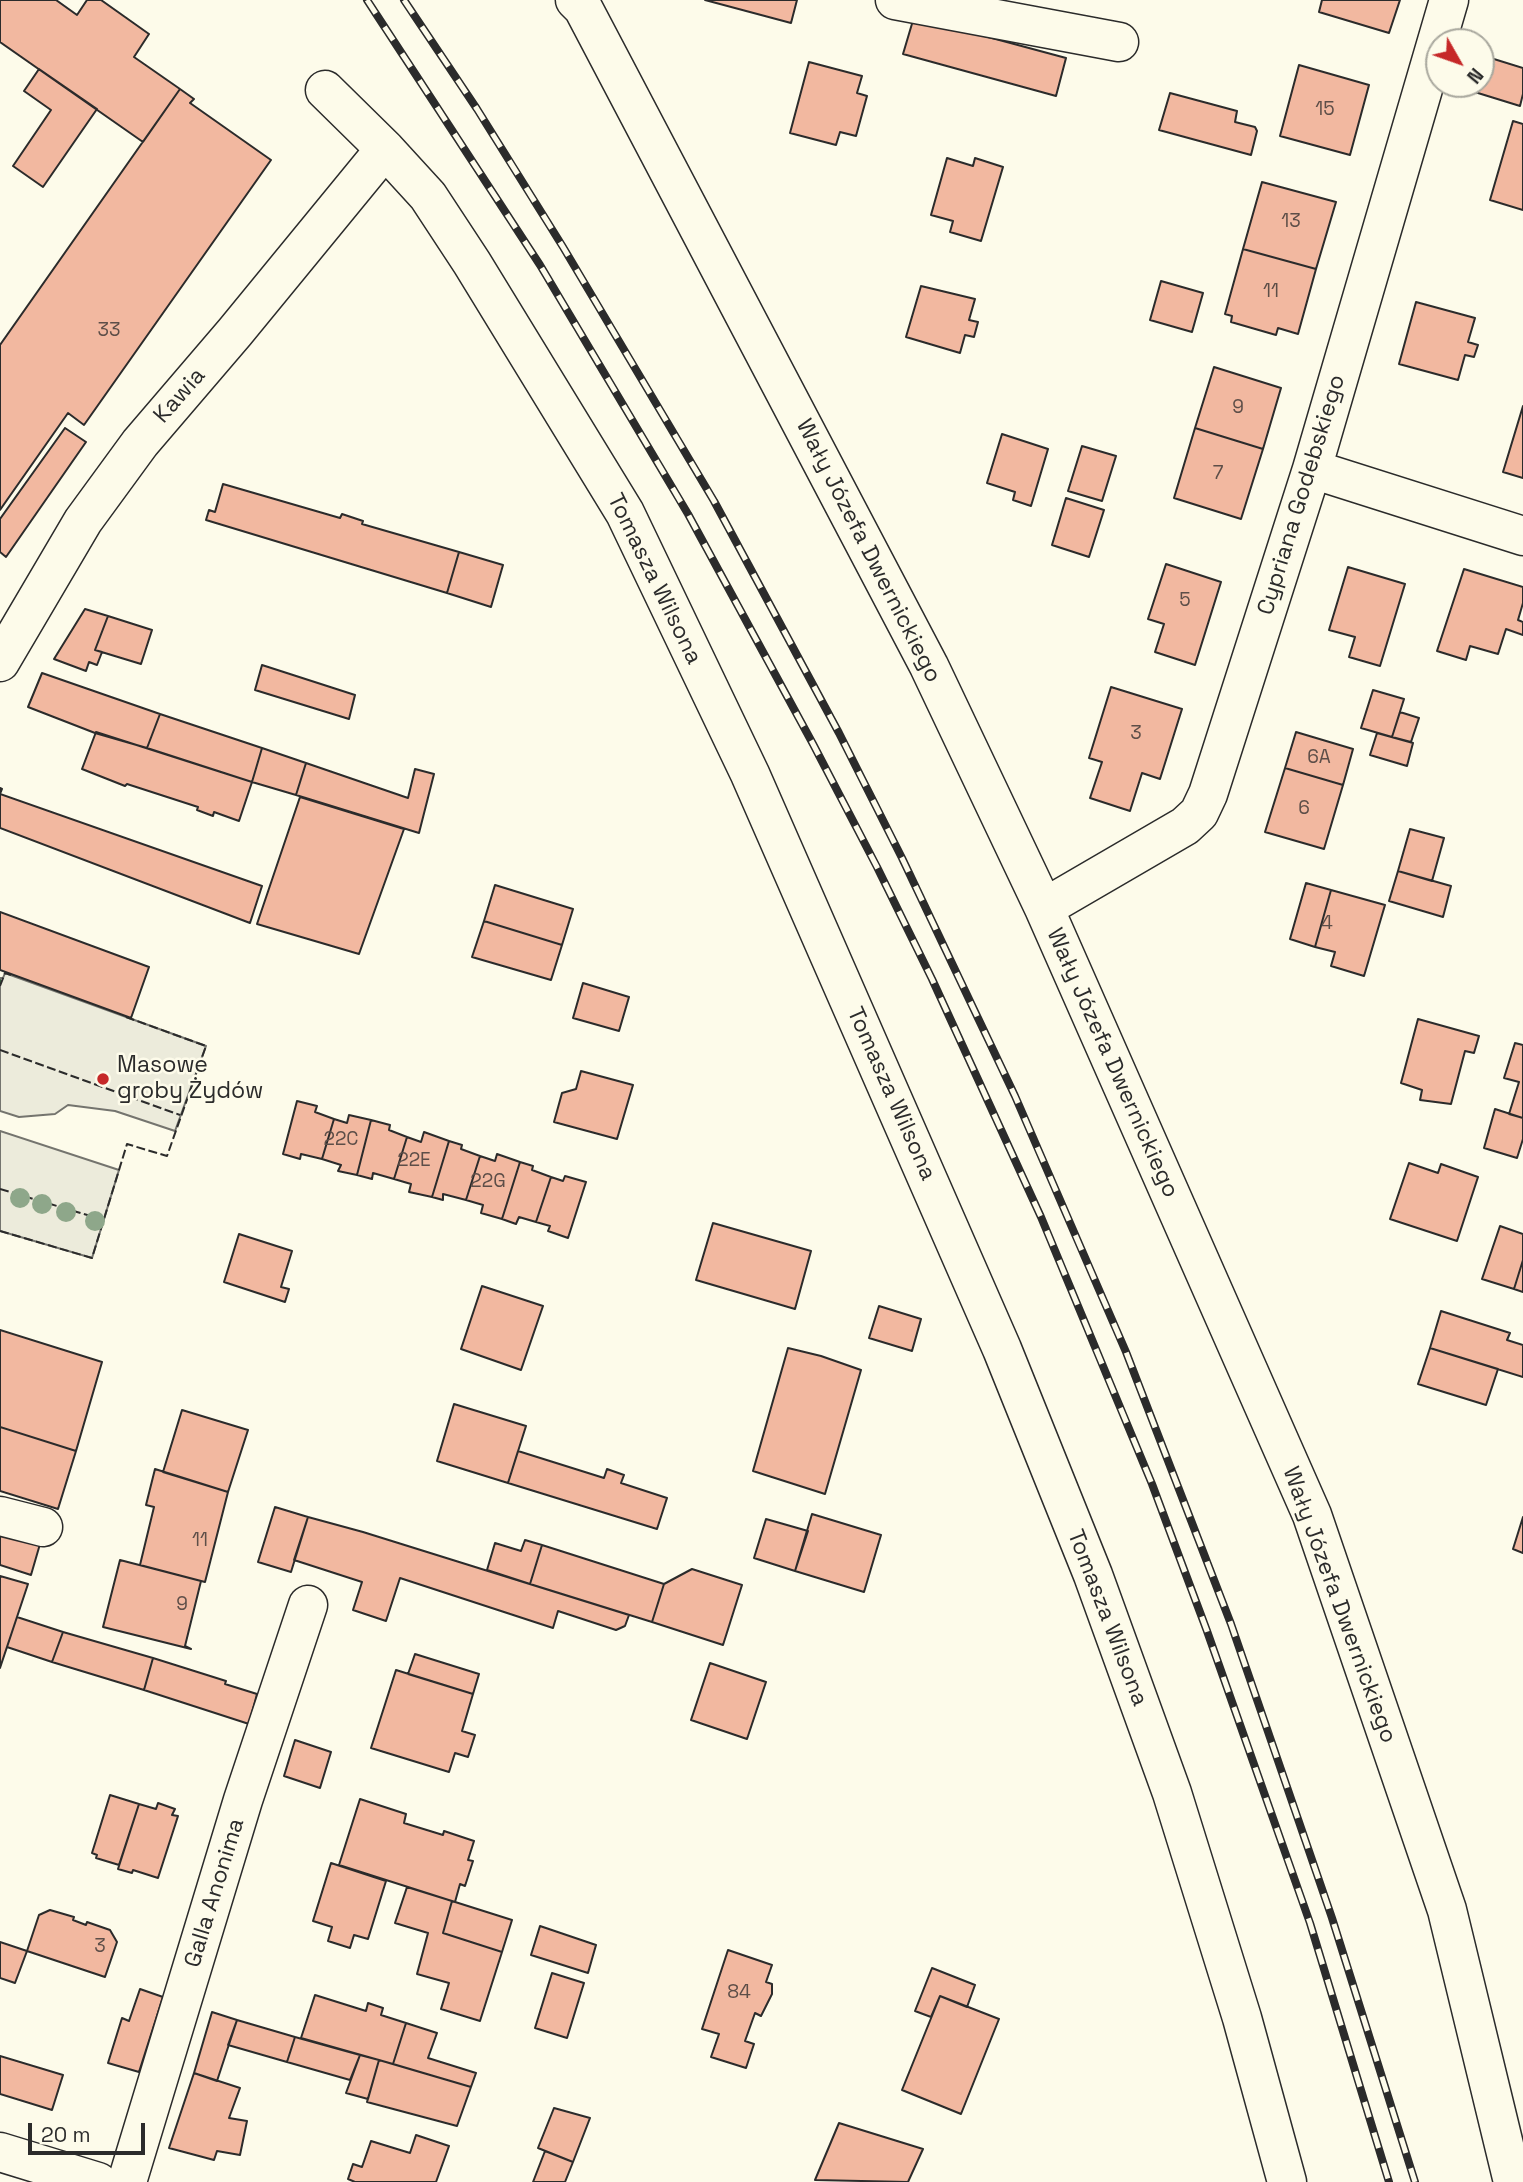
<!DOCTYPE html>
<html>
<head>
<meta charset="utf-8">
<style>
  body { margin:0 }
  #map { position:relative; width:1523px; height:2182px; overflow:hidden; background:#fdfbea; font-family:"Space Grotesk",sans-serif }
  canvas { display:block }
  .north { position:absolute; left:1425px; top:28px; width:70px; height:70px; box-sizing:border-box; background:#fdfbea; border:2px solid #a9a89e; border-radius:50%; rotate:130deg; font-size:19px; font-weight:700; line-height:28px; text-align:center; color:#2b2b2b }
  .north::after { content:''; display:block; margin:auto; width:24px; height:32px; background:#c62828; clip-path:polygon(50% 0,100% 100%,50% 72%,0 100%) }
  .scale { position:absolute; left:28px; top:2123px; width:117px; height:32px; box-sizing:border-box; border:4px solid #2b2b2b; border-top:0; padding-left:9px; font-size:21px; line-height:24px; white-space:nowrap; color:#2b2b2b; -webkit-text-stroke:5px #fdfbea; paint-order:stroke }
</style>
</head>
<body>
<div id="map">
<canvas width="1523" height="2182"></canvas>
<div class="north">N</div>
<div class="scale">20 m</div>
</div>
<script>
const c = document.querySelector('canvas').getContext('2d');
c.lineJoin = 'round';
function fillPath(path, color) { c.fillStyle = color; c.fill(path, 'evenodd'); }
const shape = rows => new Path2D(rows.map(r => 'M' + r).join(''));
function strokePath(path, color, width, dash) { c.strokeStyle = color; c.lineWidth = width; c.lineCap = dash ? 'butt' : 'round'; c.setLineDash(dash || []); c.stroke(path); }
function label(font, color, halo, rows, align = 'center') {
  c.font = font + ' "Space Grotesk",sans-serif'; c.lineWidth = 5; c.setLineDash([]); c.textBaseline = 'middle'; c.strokeStyle = halo; c.fillStyle = color; for (const [text, x, y, turn = 0] of rows) {
    c.save(); c.translate(x, y); c.rotate((+turn || 0) * Math.PI / 180); c.textAlign = isNaN(turn) ? turn : align; if (halo) c.strokeText(text, 0, 0); c.fillText(text, 0, 0); c.restore();
  }
}
const green = shape([
  [5,973,206,1046,175,1131,115,1111,68,1105,55,1114,19,1117,0,1111,0,978,3,978,5,973],
  [0,1131,119,1170,92,1258,0,1231,0,1131]
]);
fillPath(green, '#ecebdb');
strokePath(green, '#74746e', 2);
const building = shape([
  [0,0,56,0,77,15,87,0,101,0,149,34,134,57,180,89,143,142,0,42,0,0],
  [705,0,797,0,791,23,705,0],
  [1322,0,1400,0,1389,33,1319,12,1322,0],
  [914,17,1066,58,1056,96,903,54,914,17],
  [1481,55,1523,68,1523,94,1520,106,1465,89,1466,84,1481,84,1481,55],
  [809,62,862,76,857,93,867,96,856,136,840,132,836,145,790,133,809,62],
  [1299,65,1369,85,1350,155,1280,136,1299,65],
  [39,69,97,109,43,187,13,166,51,110,24,91,39,69],
  [180,89,194,99,190,103,271,160,84,425,68,413,0,510,0,345,180,89],
  [1170,93,1237,111,1235,122,1255,127,1257,131,1251,155,1159,130,1170,93],
  [1513,121,1523,124,1523,210,1490,200,1513,121],
  [947,158,973,166,975,158,1003,167,981,241,950,232,953,221,931,215,947,158],
  [1262,182,1336,202,1316,269,1243,249,1262,182],
  [1243,249,1316,269,1298,334,1278,328,1276,335,1231,322,1232,316,1225,314,1243,249],
  [1161,281,1203,293,1192,332,1150,320,1161,281],
  [921,286,975,299,969,320,978,322,974,337,965,335,960,353,906,337,921,286],
  [1416,302,1475,318,1468,342,1478,345,1474,357,1465,355,1458,380,1399,364,1416,302],
  [1214,367,1281,388,1263,449,1195,428,1214,367],
  [1523,406,1523,478,1503,472,1523,406],
  [65,428,86,442,6,557,0,552,0,519,65,428],
  [1195,428,1263,449,1241,519,1174,498,1195,428],
  [1002,434,1048,449,1031,506,1013,500,1015,492,987,483,1002,434],
  [1082,446,1116,456,1102,501,1068,491,1082,446],
  [223,484,340,518,342,514,363,521,362,524,459,552,447,593,206,520,209,510,215,512,223,484],
  [1066,498,1104,510,1089,557,1052,545,1066,498],
  [459,552,503,565,491,607,447,593,459,552],
  [1166,564,1221,582,1195,665,1155,652,1164,624,1148,619,1166,564],
  [1348,567,1405,584,1380,666,1349,657,1355,637,1329,630,1348,567],
  [1464,569,1523,587,1523,603,1518,620,1523,622,1523,635,1506,629,1498,654,1470,646,1466,660,1437,651,1464,569],
  [85,609,108,616,95,650,102,652,97,665,89,662,86,671,54,659,85,609],
  [108,616,152,630,141,664,95,650,108,616],
  [262,665,355,695,349,719,255,690,262,665],
  [42,673,160,714,147,748,95,733,28,707,42,673],
  [1111,687,1182,709,1160,779,1142,773,1130,811,1090,798,1102,762,1089,758,1111,687],
  [1373,690,1404,699,1392,737,1361,728,1373,690],
  [1400,712,1419,718,1411,742,1392,737,1400,712],
  [160,714,262,748,252,782,147,748,160,714],
  [96,732,252,782,239,821,214,812,213,816,197,810,198,807,127,784,125,786,82,769,96,732],
  [1296,732,1353,749,1343,785,1285,768,1296,732],
  [1377,733,1413,743,1407,766,1370,755,1377,733],
  [262,748,306,763,296,795,252,782,262,748],
  [306,763,408,798,415,769,434,774,419,833,296,795,306,763],
  [1285,768,1343,785,1324,849,1265,832,1285,768],
  [0,788,2,789,0,794,262,886,250,923,0,828,0,788],
  [300,797,404,829,359,954,257,924,300,797],
  [1410,829,1444,838,1432,881,1398,871,1410,829],
  [1398,871,1451,886,1443,917,1389,901,1398,871],
  [1306,883,1331,890,1315,947,1290,939,1306,883],
  [495,885,573,909,562,945,484,921,495,885],
  [1331,890,1385,905,1364,976,1331,966,1335,952,1315,947,1331,890],
  [0,912,149,967,131,1018,0,970,0,912],
  [484,921,562,945,551,980,472,957,484,921],
  [583,983,629,997,619,1031,573,1018,583,983],
  [1418,1019,1479,1036,1474,1053,1465,1051,1451,1104,1420,1100,1422,1090,1401,1083,1418,1019],
  [1515,1043,1523,1045,1523,1118,1509,1114,1519,1082,1504,1078,1515,1043],
  [581,1071,633,1085,617,1139,554,1122,562,1093,576,1089,581,1071],
  [297,1101,317,1106,315,1112,334,1119,322,1159,301,1154,300,1159,283,1154,297,1101],
  [1495,1109,1523,1118,1523,1139,1517,1158,1484,1148,1495,1109],
  [349,1115,371,1120,357,1175,338,1171,341,1165,322,1159,334,1119,347,1123,349,1115],
  [371,1120,390,1125,389,1130,407,1137,394,1179,373,1173,372,1179,357,1175,371,1120],
  [424,1132,449,1141,432,1197,409,1192,411,1184,394,1179,407,1137,421,1142,424,1132],
  [449,1141,462,1145,461,1149,480,1156,466,1200,443,1194,443,1200,432,1197,449,1141],
  [497,1154,520,1162,502,1219,481,1213,483,1205,466,1200,480,1156,495,1161,497,1154],
  [520,1162,533,1166,532,1170,551,1177,536,1222,519,1217,516,1224,502,1219,520,1162],
  [1409,1163,1438,1173,1441,1164,1478,1177,1457,1241,1390,1219,1409,1163],
  [565,1176,586,1182,568,1238,548,1231,550,1226,536,1222,551,1177,563,1181,565,1176],
  [713,1223,811,1251,795,1309,696,1280,713,1223],
  [1500,1226,1523,1234,1523,1260,1514,1289,1482,1279,1500,1226],
  [239,1234,292,1251,281,1287,289,1289,285,1302,224,1282,239,1234],
  [1523,1260,1523,1292,1514,1289,1523,1260],
  [482,1286,543,1306,521,1370,461,1349,482,1286],
  [879,1306,921,1319,912,1351,869,1338,879,1306],
  [1441,1311,1510,1333,1507,1340,1523,1345,1523,1377,1430,1348,1441,1311],
  [0,1330,102,1362,76,1451,0,1427,0,1330],
  [788,1348,821,1356,861,1370,825,1494,753,1471,788,1348],
  [1430,1348,1498,1369,1486,1405,1418,1384,1430,1348],
  [454,1404,526,1426,508,1483,437,1461,454,1404],
  [182,1410,248,1430,228,1492,163,1472,182,1410],
  [0,1427,76,1451,58,1509,0,1491,0,1427],
  [518,1451,604,1478,607,1469,624,1475,621,1483,667,1498,657,1529,508,1483,518,1451],
  [155,1469,228,1492,205,1582,140,1565,154,1507,146,1505,155,1469],
  [275,1507,308,1517,291,1572,258,1562,275,1507],
  [812,1514,881,1535,864,1592,795,1571,812,1514],
  [308,1517,363,1532,629,1615,625,1626,616,1630,558,1611,553,1628,400,1578,386,1621,353,1610,362,1582,294,1560,308,1517],
  [1523,1517,1523,1553,1513,1549,1523,1517],
  [766,1519,808,1531,795,1571,754,1558,766,1519],
  [0,1531,40,1544,31,1575,0,1565,0,1531],
  [525,1540,542,1545,530,1584,487,1570,495,1543,521,1551,525,1540],
  [542,1545,664,1584,652,1622,530,1584,542,1545],
  [120,1560,201,1581,185,1646,191,1649,103,1627,120,1560],
  [692,1569,742,1585,723,1645,652,1622,664,1584,692,1569],
  [0,1576,28,1584,0,1668,0,1576],
  [17,1617,63,1632,52,1662,7,1647,17,1617],
  [63,1632,153,1658,144,1690,52,1662,63,1632],
  [415,1654,479,1674,473,1694,408,1674,415,1654],
  [153,1658,226,1681,225,1684,257,1694,249,1724,144,1690,153,1658],
  [710,1663,766,1682,747,1739,691,1720,710,1663],
  [396,1670,473,1694,462,1731,475,1735,468,1757,455,1753,449,1772,371,1748,396,1670],
  [295,1740,331,1752,320,1788,284,1776,295,1740],
  [110,1795,139,1804,119,1865,96,1858,97,1855,92,1853,110,1795],
  [360,1799,406,1814,404,1823,443,1835,444,1831,474,1841,468,1860,473,1861,465,1886,460,1884,455,1902,339,1865,360,1799],
  [158,1803,175,1809,172,1815,178,1816,158,1878,133,1870,132,1873,118,1869,139,1804,156,1809,158,1803],
  [331,1863,386,1881,368,1939,354,1935,350,1948,328,1941,332,1927,313,1921,331,1863],
  [407,1887,452,1901,443,1933,502,1952,480,2021,441,2009,449,1983,417,1974,428,1933,395,1923,407,1887],
  [452,1901,512,1920,502,1952,443,1933,452,1901],
  [50,1910,74,1917,73,1920,86,1925,87,1922,110,1930,117,1942,105,1977,27,1951,39,1915,50,1910],
  [540,1926,596,1945,588,1973,531,1955,540,1926],
  [0,1942,27,1951,15,1983,0,1978,0,1942],
  [728,1950,772,1965,766,1982,772,1984,772,1994,761,2016,755,2013,745,2041,754,2044,746,2068,711,2057,719,2034,702,2029,728,1950],
  [932,1968,975,1985,967,2007,940,1996,931,2017,915,2011,932,1968],
  [552,1973,584,1983,567,2038,535,2028,552,1973],
  [140,1989,163,1997,139,2072,108,2063,122,2018,129,2021,140,1989],
  [315,1995,366,2011,368,2003,383,2008,381,2015,406,2023,393,2064,301,2038,315,1995],
  [940,1996,999,2019,961,2114,902,2090,940,1996],
  [212,2012,237,2020,217,2081,194,2073,212,2012],
  [237,2020,295,2037,287,2062,228,2045,237,2020],
  [406,2023,437,2033,428,2058,476,2073,471,2087,393,2064,406,2023],
  [295,2037,360,2055,350,2080,287,2062,295,2037],
  [360,2055,379,2060,368,2099,346,2093,360,2055],
  [0,2056,63,2075,52,2110,0,2094,0,2056],
  [379,2060,471,2087,457,2126,367,2102,379,2060],
  [194,2073,240,2088,229,2118,247,2121,240,2155,217,2151,214,2160,169,2148,194,2073],
  [554,2108,590,2118,573,2162,538,2148,554,2108],
  [839,2123,923,2149,908,2182,815,2180,839,2123],
  [416,2135,449,2146,436,2182,355,2182,348,2179,353,2164,362,2167,371,2141,410,2153,416,2135],
  [545,2151,573,2162,565,2182,533,2182,545,2151]
]);
fillPath(building, '#f2b8a0');
strokePath(building, '#2b2b2b', 2);
const minor = shape([
  [575,0,583,8,929,666,1044,908,1312,1515,1447,1910,1513,2182],
  [895,0,1119,42],
  [325,90,385,149,428,196,472,263,625,513,750,774,1002,1349,1093,1575,1172,1793,1242,2018,1287,2182],
  [1312,469,1523,536],
  [0,662,83,521,140,443,235,332,385,149],
  [1044,908,1185,826,1199,813,1208,794,1312,469,1449,0],
  [0,1516,43,1527],
  [0,2152,98,2182],
  [127,2182,243,1800,308,1605]
]);
strokePath(minor, '#2b2b2b', 41);
strokePath(minor, '#fdfbea', 38);
const rail = shape([
  [367,0,540,265,688,514,813,744,877,867,932,979,1041,1217,1152,1484,1207,1631,1310,1923,1389,2182],
  [404,0,477,109,563,247,714,501,839,733,902,858,1015,1096,1126,1352,1231,1624,1332,1918,1415,2182]
]);
strokePath(rail, '#2b2b2b', 8);
strokePath(rail, '#fdfbea', 5, [16]);
strokePath(shape([
  [0,982,1,982]
]), '#34623c', 5, [3.5, 5]);
strokePath(shape([
  [0,986,5,973,11,975],
  [0,1050,180,1115],
  [0,1189,104,1220],
  [0,1231,92,1258,127,1144,167,1156,206,1046,126,1017]
]), '#2b2b2b', 2, [9, 3.5]);
c.fillStyle = '#8ea78a';
for (const [x, y] of [
  [20,1198],
  [42,1204],
  [66,1212],
  [95,1221]
]) { c.beginPath(); c.arc(x, y, 10, 0, 2 * Math.PI); c.fill(); }
for (const [x, y, r, color] of [
  [103,1079,7,"#c62828"]
]) { const dot = new Path2D(); dot.arc(x, y, r, 0, 2 * Math.PI); c.fillStyle = color; c.fill(dot); strokePath(dot, '#fdfbea', 2.5); }
label('19px', '#5d4e48', null, [
  ["15",1325,110],
  ["13",1291,222],
  ["11",1271,292],
  ["33",109,331],
  ["9",1238,408],
  ["7",1218,474],
  ["5",1185,601],
  ["3",1136,734],
  ["6A",1319,758],
  ["6",1304,809],
  ["4",1327,924],
  ["22C",341,1140],
  ["22E",414,1161],
  ["22G",488,1182],
  ["11",200,1541],
  ["9",182,1605],
  ["3",100,1947],
  ["84",739,1993]
]);
label('23px', '#2b2b2b', '#fdfbea', [
  ["Kawia",180,396,-49],
  ["Cypriana Godebskiego",1302,495,-73],
  ["Wały Józefa Dwernickiego",868,551,63],
  ["Tomasza Wilsona",654,579,64],
  ["Wały Józefa Dwernickiego",1112,1063,66],
  ["Tomasza Wilsona",891,1094,66],
  ["Wały Józefa Dwernickiego",1339,1605,70],
  ["Tomasza Wilsona",1107,1618,69],
  ["Galla Anonima",215,1893,-73]
]);
label('23px', '#2b2b2b', '#fdfbea', [
  ["Masowe",117,1066],
  ["groby Żydów",117,1092]
], 'left');
</script>
</body>
</html>
